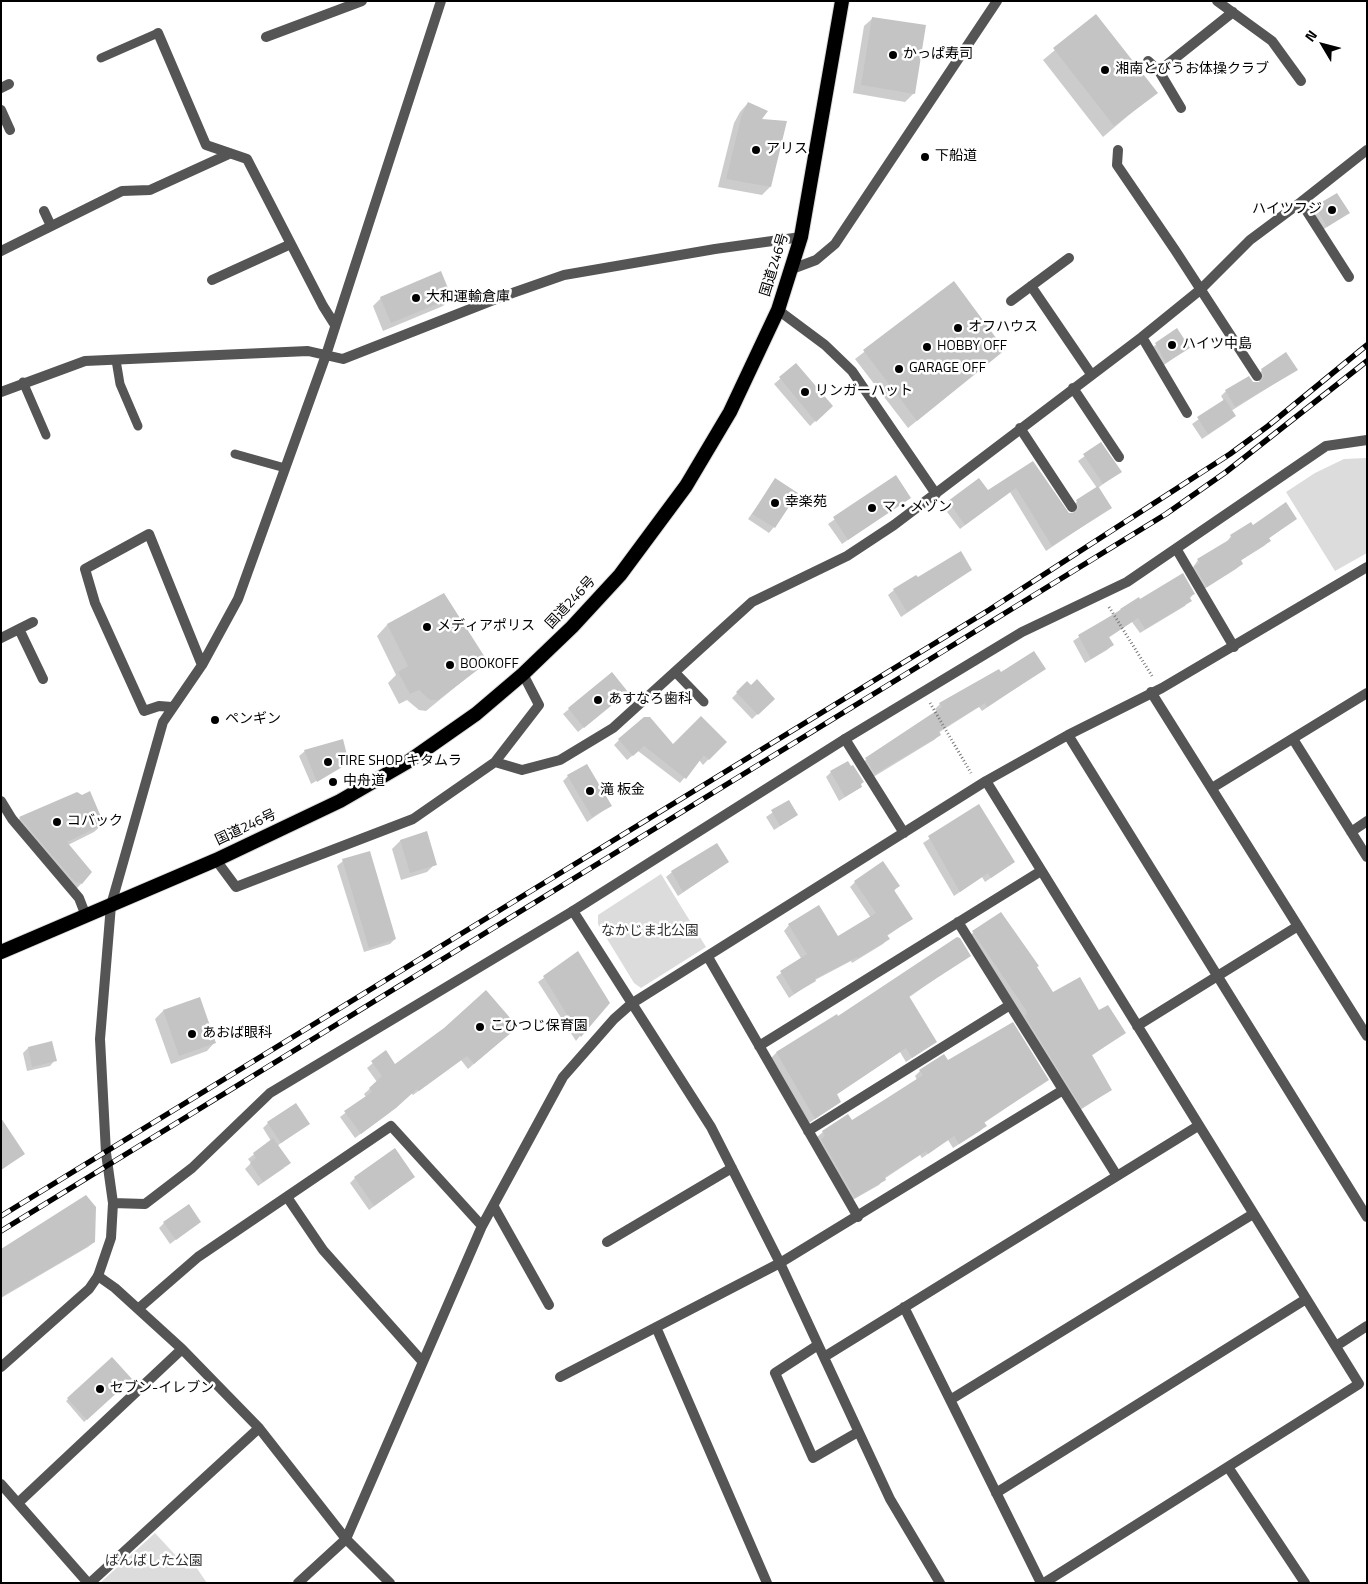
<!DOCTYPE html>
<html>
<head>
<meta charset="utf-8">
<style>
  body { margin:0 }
  #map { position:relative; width:1368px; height:1584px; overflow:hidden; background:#fff; font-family:"Titillium Web",sans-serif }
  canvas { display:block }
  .frame { position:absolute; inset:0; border:2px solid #000; pointer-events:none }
  .north { position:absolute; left:1298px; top:20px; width:50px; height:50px; -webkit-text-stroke:4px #fff; paint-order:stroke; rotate:307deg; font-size:14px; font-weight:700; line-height:20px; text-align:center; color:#000 }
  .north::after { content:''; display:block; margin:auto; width:18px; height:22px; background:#000; clip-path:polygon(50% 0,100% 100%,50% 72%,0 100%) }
</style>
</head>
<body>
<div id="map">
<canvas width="1368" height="1584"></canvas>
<div class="frame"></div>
<div class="north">N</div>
</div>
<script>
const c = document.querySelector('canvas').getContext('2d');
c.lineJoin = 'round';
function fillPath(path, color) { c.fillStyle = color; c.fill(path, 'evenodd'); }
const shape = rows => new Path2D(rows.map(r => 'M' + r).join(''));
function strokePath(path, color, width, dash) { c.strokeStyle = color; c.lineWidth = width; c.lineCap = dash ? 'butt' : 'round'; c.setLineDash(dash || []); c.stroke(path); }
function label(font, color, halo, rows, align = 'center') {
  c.font = font + ' "Titillium Web","Noto Sans JP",sans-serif'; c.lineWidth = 5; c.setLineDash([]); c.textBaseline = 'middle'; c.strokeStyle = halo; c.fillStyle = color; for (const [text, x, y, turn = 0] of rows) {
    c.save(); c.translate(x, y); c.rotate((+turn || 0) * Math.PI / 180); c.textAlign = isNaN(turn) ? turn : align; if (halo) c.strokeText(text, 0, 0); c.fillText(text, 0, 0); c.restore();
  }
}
fillPath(shape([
  [1367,458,1367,553,1335,571,1286,492,1315,473,1344,459],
  [661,874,706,947,641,988,634,983,598,924,598,915],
  [155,1533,180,1560,187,1554,207,1583,100,1583]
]), '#dcdcdc');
fillPath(shape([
  [1096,16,1156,92,1103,137,1043,60],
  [873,18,914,93,905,102,853,93,864,26],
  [748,103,760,120,770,187,762,195,718,187,734,123,740,112],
  [1337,195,1348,213,1321,231,1310,213],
  [954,283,1004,350,908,428,855,359],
  [381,298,451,298,443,306,383,331,373,306],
  [1177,330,1188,348,1161,367,1150,349],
  [1285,354,1296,370,1231,411,1234,416,1229,421,1202,439,1192,424,1224,401,1221,396,1226,391,1260,383,1256,375],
  [796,365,831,406,810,426,774,384],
  [1101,444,1120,471,1098,488,1110,508,1046,551,1010,492,960,529,944,508,949,502,988,492,1032,463,1068,514,1074,514,1071,506,1097,488,1078,461],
  [895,477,909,498,842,544,828,524],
  [776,480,774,527,769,533,748,519],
  [1295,519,1268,539,1269,541,1264,546,1240,561,1241,564,1236,569,1201,591,1190,572,1198,560,1226,543,1231,536,1252,527],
  [971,570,901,617,888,595,894,590,917,579],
  [1193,594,1185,606,1140,633,1132,622,1108,638,1112,645,1107,650,1085,663,1073,641,1138,598,1140,601],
  [444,595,486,662,426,711,419,710,407,700,399,704,388,683,396,675,377,636,387,625],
  [1044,669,982,711,979,707,938,733,940,735,934,740,870,779,860,764,937,712,935,709,940,704,1001,674],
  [747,683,768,704,752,719,732,698],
  [621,697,578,732,563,714,569,709],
  [619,740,673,746,725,742,703,765,699,760,680,783,638,751,627,760,614,745],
  [305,751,348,763,311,784,312,786,299,756],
  [850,768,861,787,839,801,826,777,831,772],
  [568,776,610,806,587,822,563,781],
  [789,801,797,815,774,830,766,817],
  [978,806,1014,862,985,882,982,877,954,896,923,843],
  [20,818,103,824,94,832,68,845,81,884,73,892,12,826],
  [426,833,435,864,427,872,401,880,392,849,400,841],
  [343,861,395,939,390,944,364,952,337,866],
  [728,862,678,896,666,877,672,872],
  [855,882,898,886,894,891,911,919,887,936,888,939,883,944,852,963,851,961,815,980,789,998,776,977,801,958,784,931,789,925,838,937,871,918,850,887],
  [1001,913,1053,994,1099,1012,1124,1033,1091,1056,1111,1090,1077,1112,967,937],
  [578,953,580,1036,576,1041,538,982],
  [969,955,908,998,935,1042,906,1062,900,1052,836,1095,840,1102,809,1123,771,1058,776,1053,838,1018],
  [199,998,215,1042,207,1051,171,1064,155,1019,163,1011],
  [511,1032,468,1069,461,1060,413,1095,411,1093,389,1113,355,1138,340,1117,366,1097,364,1094,377,1082,367,1068,386,1052,395,1066],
  [28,1048,55,1060,50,1066,27,1071,23,1053],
  [948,1062,1047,1080,984,1123,985,1126,980,1131,953,1148,948,1140,922,1158,920,1155,884,1179,879,1185,849,1202,817,1137,823,1132,852,1122,917,1080,915,1076,920,1071],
  [1,1120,23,1154,1,1170],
  [268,1123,308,1124,277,1146,284,1168,258,1186,245,1169,251,1163,248,1159,271,1141,263,1128],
  [414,1177,369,1210,350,1183,355,1178],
  [200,1221,170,1244,159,1228,164,1223],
  [94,1242,88,1247,1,1298,1,1251],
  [112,1359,130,1379,84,1422,66,1401]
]), '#0003');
fillPath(shape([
  [1096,14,1158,93,1114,126,1053,48],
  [872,17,926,25,915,94,861,85],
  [748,102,768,111,762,119,787,121,771,187,726,179,742,114],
  [1337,193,1350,213,1327,227,1315,206],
  [441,271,452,298,391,323,380,297],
  [954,281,1005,350,917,421,863,350],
  [1177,328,1190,348,1166,363,1155,343],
  [1286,352,1298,370,1235,407,1225,390,1249,376,1253,382,1260,382,1264,376,1261,369],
  [796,363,833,406,816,422,779,377],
  [1225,399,1236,416,1208,434,1197,417],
  [1101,442,1122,472,1103,484,1083,454],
  [1033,461,1069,513,1076,512,1079,507,1076,500,1098,486,1112,508,1052,546,1016,488,965,525,948,501,979,478,988,490],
  [896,475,911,498,848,540,833,517],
  [775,478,798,493,775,528,752,514],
  [1286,502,1297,519,1269,538,1271,541,1241,560,1243,564,1207,587,1194,566,1200,563,1197,559,1232,538,1230,535,1251,522,1253,525],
  [961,551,972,570,907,612,893,589,916,575,918,577],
  [1183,573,1195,594,1189,597,1192,601,1145,629,1138,618,1109,637,1114,645,1091,659,1078,635,1121,610,1120,609,1139,597,1140,599],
  [444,593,488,662,438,700,430,700,419,690,410,694,398,672,408,666,387,624],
  [1034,651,1046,669,987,707,985,703,939,731,941,735,875,774,865,758,942,707,939,703,999,669,1001,672],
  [612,672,628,692,584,728,568,708],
  [757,679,775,699,758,715,736,692,747,681,751,685],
  [701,716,727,742,709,760,704,755,686,779,644,746,633,756,618,739,644,717,650,717,673,744],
  [343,739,349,763,317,782,304,750],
  [848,761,851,766,853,765,864,782,861,784,862,787,845,797,830,771],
  [587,764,612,806,592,817,567,775],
  [90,791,104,824,67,842,92,872,82,884,75,882,19,817,77,792,82,795],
  [789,800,798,815,780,826,771,810],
  [979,804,1015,862,991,878,988,873,960,892,928,836],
  [427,831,437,865,410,873,400,840],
  [717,843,729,862,683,892,671,871],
  [370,851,396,939,369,948,342,859],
  [883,861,900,886,894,890,913,919,887,935,890,939,858,958,857,957,815,979,816,981,794,994,780,971,807,954,788,924,819,905,838,936,876,913,854,881],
  [1001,912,1039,966,1037,967,1053,992,1080,977,1099,1010,1108,1005,1126,1033,1092,1055,1112,1090,1082,1108,1025,1016,1027,1014,1026,1010,972,931],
  [957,937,960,938,971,956,909,996,937,1042,912,1058,906,1048,837,1094,841,1102,815,1119,776,1052,837,1014,838,1016],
  [578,951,610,1003,581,1037,543,976],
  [486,990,518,1027,474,1064,467,1056,419,1091,417,1089,396,1108,361,1134,344,1111,372,1092,369,1088,382,1076,371,1061,386,1050,395,1064,444,1028],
  [200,997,216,1043,179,1056,163,1010],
  [1013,1022,1049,1080,984,1122,987,1126,959,1144,954,1136,928,1154,926,1151,885,1177,886,1180,855,1198,821,1139,825,1136,822,1131,848,1114,852,1120,884,1100,923,1075,919,1070,944,1054,948,1060],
  [52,1041,57,1061,32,1067,28,1047],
  [296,1103,310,1124,281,1143,267,1122],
  [1,1118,25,1154,1,1170],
  [273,1138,291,1163,263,1182,250,1163,256,1158,253,1153],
  [395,1148,415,1177,374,1206,354,1177],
  [86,1195,96,1207,95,1242,1,1297,1,1249],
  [189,1204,201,1222,176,1240,163,1222],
  [112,1357,132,1379,87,1420,67,1398]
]), '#c4c4c4');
const trunk = shape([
  [1,952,216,860,340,801,409,761,476,714,523,674,572,627,620,575,686,486,730,412,778,310,801,237,842,1]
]);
strokePath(trunk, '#dbdbdb', 16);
strokePath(shape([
  [1109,607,1152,676],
  [930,703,971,773]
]), '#777', 3, [1, 2.5]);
strokePath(shape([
  [101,58,158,33],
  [116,360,120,384,138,426],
  [23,382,46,435],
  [235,454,285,468],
  [675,672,704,702]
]), '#555', 9);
strokePath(shape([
  [1217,1,1272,41,1301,81],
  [158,33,206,145,247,159,323,306,335,325],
  [266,37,362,1],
  [1148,61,1159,71,1181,108],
  [1159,71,1233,12],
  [1,88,9,84],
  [1,110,10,130],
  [1118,150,1117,165,1175,250,1257,376],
  [1301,202,1349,277],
  [44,211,51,226],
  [1,251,122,191,150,190,229,154],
  [212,280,291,244],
  [1031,286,1091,374],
  [1011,301,1069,258],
  [778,310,825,345,852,371,936,494],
  [1142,337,1187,413],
  [1073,388,1119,457],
  [1,392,85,361,308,351,343,359,501,297,564,275,715,249,801,237],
  [1020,428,1072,507],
  [1177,550,1234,647],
  [19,629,33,622],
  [1,638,19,629,43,679],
  [523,674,539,705,495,762,522,770,560,760,613,728,752,602,847,556,894,525,1142,337,1200,290,1250,240,1301,202,1367,150],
  [1151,692,1367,1036],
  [172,707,159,706,144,711,95,603,85,569,149,534,202,665],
  [1068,735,1367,1217],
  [845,739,904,833],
  [1293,739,1367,857],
  [986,781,1359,1384,1044,1583],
  [1212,788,1367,693],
  [1,801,12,819,79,898,86,916],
  [1351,832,1367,821],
  [216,860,236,887,413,819,495,762],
  [111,905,163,722,202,665,238,599,326,355,441,1],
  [573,911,711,1127,780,1263,890,1499,940,1583],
  [958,922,1117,1176],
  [708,957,858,1217],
  [1137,1026,1298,926],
  [759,1046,1041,871],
  [808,1131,1010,1005],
  [287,1197,323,1250,422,1361],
  [494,1207,549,1305],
  [607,1242,732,1168],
  [98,1276,115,1288,182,1349,259,1428,346,1539,390,1583],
  [904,1307,1041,1583],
  [138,1309,198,1257,391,1126,482,1226],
  [656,1327,767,1583],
  [818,1345,775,1373,813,1458,858,1432],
  [1336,1346,1367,1326],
  [824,1357,1198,1126],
  [560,1377,780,1263,1063,1090],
  [950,1400,1253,1214],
  [1228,1467,1305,1583],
  [1,1484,88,1583],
  [996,1493,1306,1299],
  [18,1503,182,1349],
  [90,1583,259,1428],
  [298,1583,346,1539,482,1226,563,1077,614,1019,631,1004,986,781,1068,735,1162,688,1367,567]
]), '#555', 10);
strokePath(shape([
  [792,269,816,260,835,244,997,1],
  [113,1203,145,1204,192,1168,270,1093,573,911,845,739,1022,632,1127,582,1326,446,1367,440],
  [1,1367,89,1289,98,1276,111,1238,113,1203,106,1153,100,1039,111,905]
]), '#555', 10);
strokePath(trunk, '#000', 14);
const rail = shape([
  [1,1216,989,610,1230,454,1268,426,1367,345],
  [1,1231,1166,514,1226,472,1367,361]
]);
strokePath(rail, '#000', 5.5);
strokePath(rail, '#fff', 4, [11]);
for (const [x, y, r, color] of [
  [893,55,5,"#000"],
  [1105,70,5,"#000"],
  [756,150,5,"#000"],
  [925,157,5,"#000"],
  [1332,210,5,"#000"],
  [416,298,5,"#000"],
  [958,328,5,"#000"],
  [1172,345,5,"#000"],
  [927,347,5,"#000"],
  [899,369,5,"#000"],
  [805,392,5,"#000"],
  [775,503,5,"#000"],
  [872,508,5,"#000"],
  [427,627,5,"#000"],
  [450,665,5,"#000"],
  [598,700,5,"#000"],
  [215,720,5,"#000"],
  [328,762,5,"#000"],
  [333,782,5,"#000"],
  [590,791,5,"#000"],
  [57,822,5,"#000"],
  [480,1027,5,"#000"],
  [192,1034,5,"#000"],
  [100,1389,5,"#000"]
]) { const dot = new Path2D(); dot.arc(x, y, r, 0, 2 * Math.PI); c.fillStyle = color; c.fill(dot); strokePath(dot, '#fff', 2); }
label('14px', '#000', '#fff', [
  ["かっぱ寿司",903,55],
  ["湘南とびうお体操クラブ",1115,70],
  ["アリス",766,150],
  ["下船道",935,157],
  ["ハイツフジ",1322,210,"right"],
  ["大和運輸倉庫",426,298],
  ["オフハウス",968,328],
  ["ハイツ中島",1182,345],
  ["HOBBY OFF",937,347],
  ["GARAGE OFF",909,369],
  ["リンガーハット",815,392],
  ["幸楽苑",785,503],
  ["マ・メゾン",882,508],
  ["メディアポリス",437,627],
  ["BOOKOFF",460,665],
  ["あすなろ歯科",608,700],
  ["ペンギン",225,720],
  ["TIRE SHOP キタムラ",338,762],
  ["中舟道",343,782],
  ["滝 板金",600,791],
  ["コバック",67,822],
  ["こひつじ保育園",490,1027],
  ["あおば眼科",202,1034],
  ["セブン-イレブン",110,1389]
], 'left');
label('14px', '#000', '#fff', [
  ["国道246号",775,265,-73],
  ["国道246号",571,603,-47],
  ["国道246号",246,828,-25]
]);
label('14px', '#333', '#fff', [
  ["なかじま北公園",650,932],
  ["ばんばした公園",154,1562]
]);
</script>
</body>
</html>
